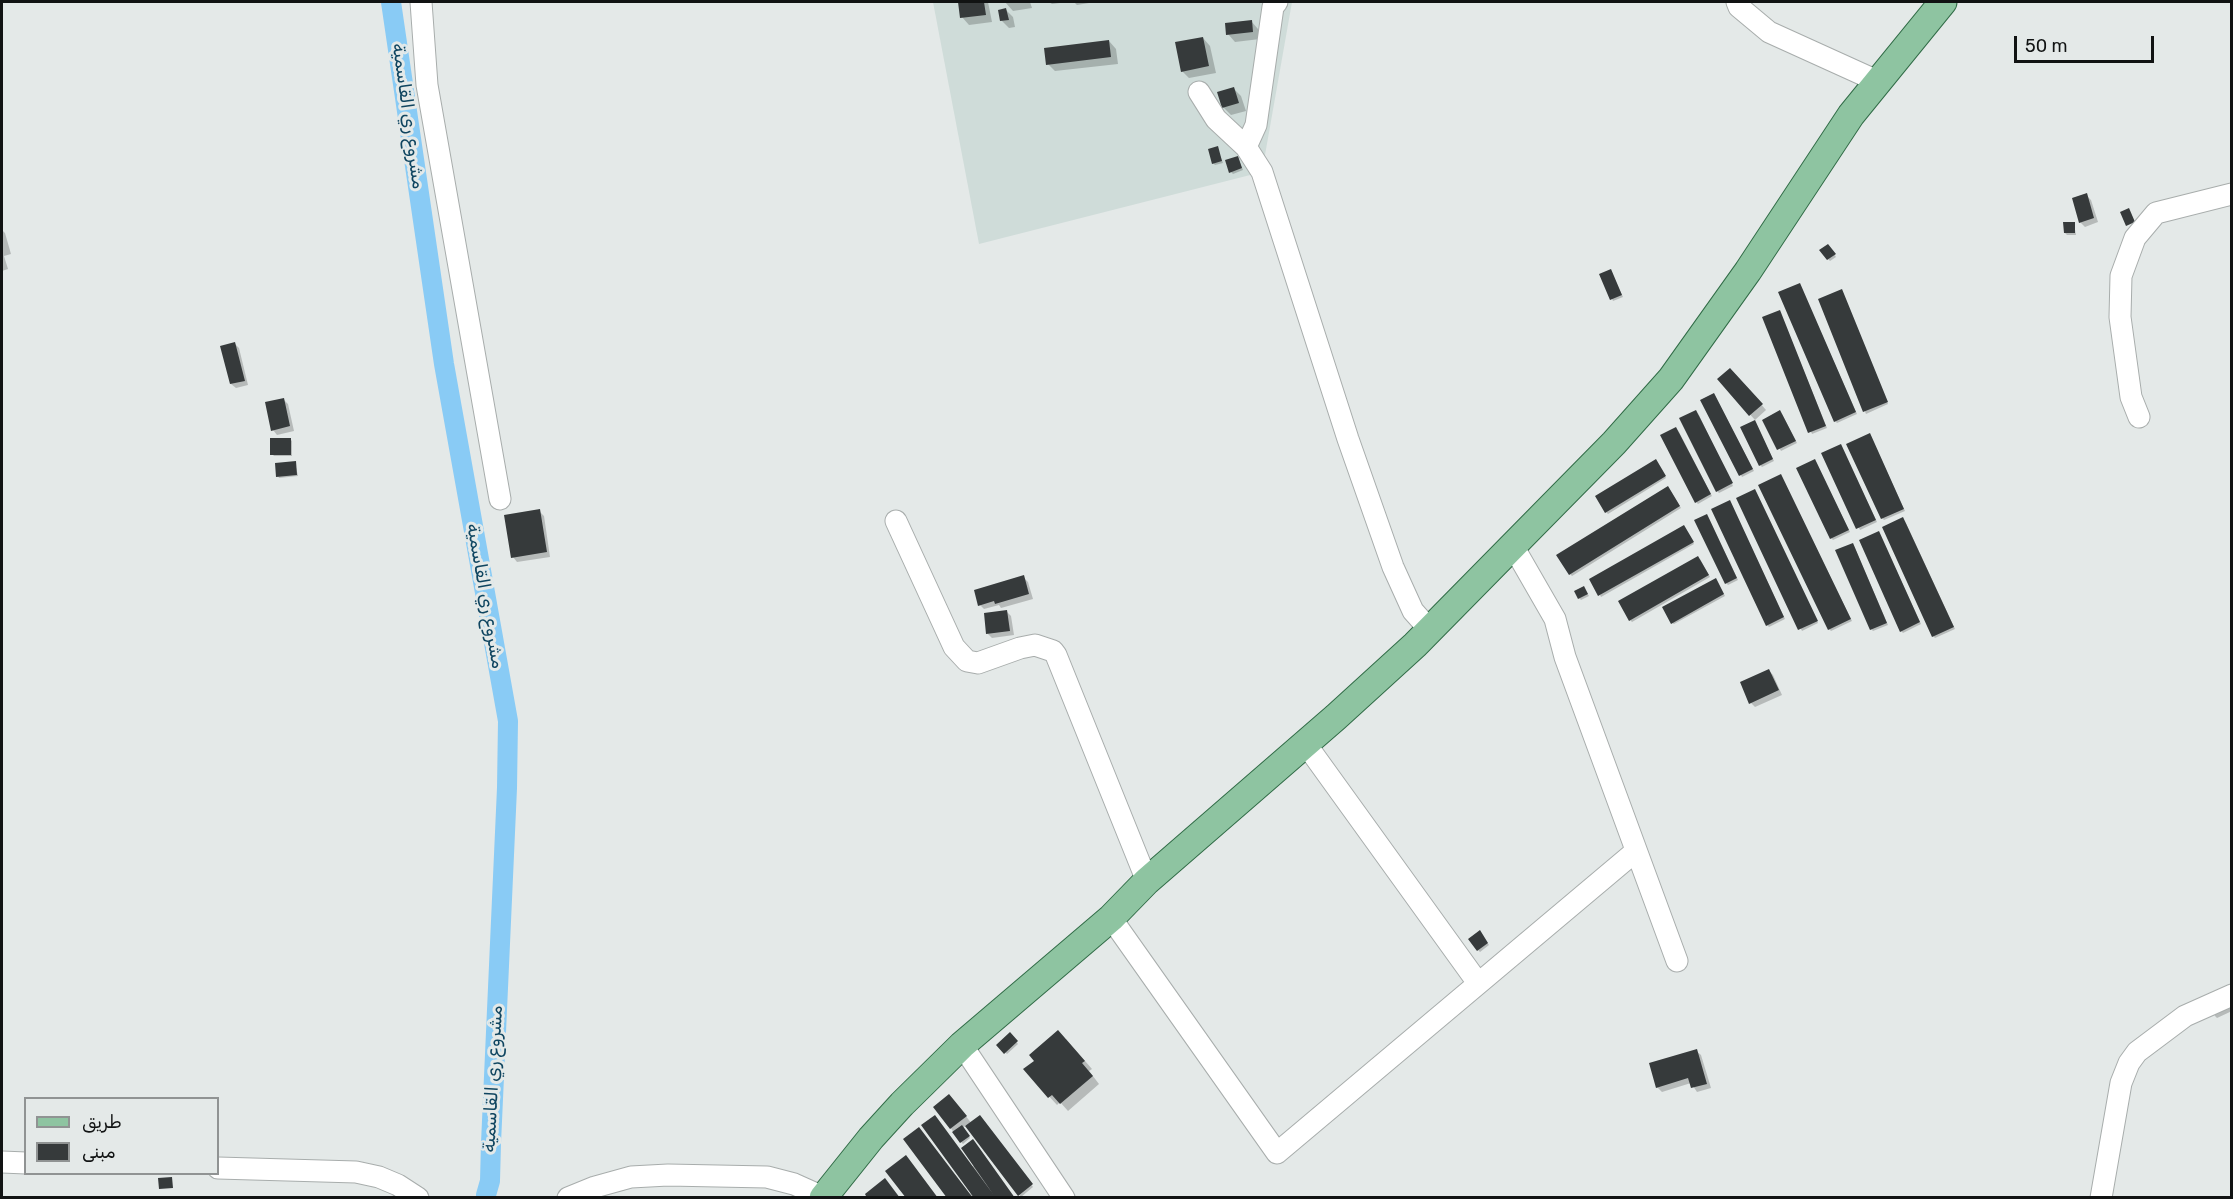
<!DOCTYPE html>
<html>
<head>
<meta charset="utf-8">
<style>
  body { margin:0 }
  #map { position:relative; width:2233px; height:1199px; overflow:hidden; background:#e4e9e8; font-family:Rubik,Cairo,sans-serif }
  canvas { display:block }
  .frame { position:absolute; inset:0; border:3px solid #111313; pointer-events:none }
  .legend { position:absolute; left:24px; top:1097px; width:195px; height:78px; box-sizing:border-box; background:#e4e9e8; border:2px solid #909393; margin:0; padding:8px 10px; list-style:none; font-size:18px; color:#111313 }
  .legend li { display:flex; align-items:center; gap:12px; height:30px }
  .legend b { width:30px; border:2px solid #909393 }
  .scale { position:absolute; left:2014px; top:36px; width:140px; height:27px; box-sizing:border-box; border:3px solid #111313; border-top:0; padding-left:8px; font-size:18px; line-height:21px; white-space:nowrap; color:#111313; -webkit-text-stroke:4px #e4e9e8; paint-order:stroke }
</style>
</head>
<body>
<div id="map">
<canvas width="2233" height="1199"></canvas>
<div class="frame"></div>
<ul class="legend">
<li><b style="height:8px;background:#8ec4a1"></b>طريق</li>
<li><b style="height:16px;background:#363a3b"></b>مبنى</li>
</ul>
<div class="scale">50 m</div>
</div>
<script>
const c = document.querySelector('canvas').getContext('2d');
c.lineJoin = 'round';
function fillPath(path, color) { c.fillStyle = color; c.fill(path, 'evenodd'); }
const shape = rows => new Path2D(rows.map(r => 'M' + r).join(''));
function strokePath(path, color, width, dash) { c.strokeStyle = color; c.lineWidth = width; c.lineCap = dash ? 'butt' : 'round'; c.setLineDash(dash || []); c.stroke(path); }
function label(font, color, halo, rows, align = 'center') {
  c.font = font + ' Rubik,Cairo,sans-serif'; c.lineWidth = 6; c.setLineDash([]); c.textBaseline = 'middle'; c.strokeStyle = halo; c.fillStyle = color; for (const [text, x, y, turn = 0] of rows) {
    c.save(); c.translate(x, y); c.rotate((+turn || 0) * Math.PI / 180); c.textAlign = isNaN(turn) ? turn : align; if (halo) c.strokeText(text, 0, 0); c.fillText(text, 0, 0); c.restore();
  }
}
fillPath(shape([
  [933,2,1292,2,1262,172,979,244]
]), '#cfdcd9');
fillPath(shape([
  [960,2,988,2,992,22,969,25,962,17],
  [1005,2,1030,2,1032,8,1013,11],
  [1049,2,1068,2,1052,4],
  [1074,2,1089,2,1089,3,1077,5],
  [1006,10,1013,17,1015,27,1009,28,1001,20],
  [1251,21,1258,29,1260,39,1235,42,1228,34],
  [1203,38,1210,46,1216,73,1189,78,1182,71],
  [1109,41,1116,49,1118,64,1055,71,1048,64],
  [1234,89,1241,96,1246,111,1231,115,1223,107],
  [1217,148,1223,163,1215,165,1213,163],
  [1238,158,1243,170,1233,174,1231,172],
  [2086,195,2091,200,2098,222,2085,227,2080,222],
  [2074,224,2076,235,2067,235,2065,233],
  [2,230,5,233,11,254,4,256,8,269,2,271],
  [1830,247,1836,257,1830,261,1828,259],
  [1611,271,1623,297,1613,301,1612,299],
  [1800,285,1857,414,1837,423,1835,421],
  [1842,291,1888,404,1866,414,1820,300],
  [1780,312,1827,428,1812,434,1764,318],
  [234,343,239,348,248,385,236,388,231,384],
  [1735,374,1766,410,1755,420,1719,380],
  [1714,394,1754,471,1742,477,1702,400],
  [283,399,288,404,294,431,277,435,273,430],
  [1698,413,1733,486,1719,493,1717,491],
  [1782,414,1797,443,1781,451,1764,420],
  [1756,424,1774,461,1762,467,1760,465],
  [1678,430,1712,496,1698,504,1696,502],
  [1871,437,1905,511,1884,520,1882,518],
  [290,439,292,441,292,456,274,456,272,454],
  [1841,446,1877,522,1860,530,1823,454],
  [295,463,298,476,279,478,278,476],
  [1657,463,1666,478,1608,514,1606,512],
  [1816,463,1850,532,1833,540,1831,538],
  [1782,478,1852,621,1831,631,1829,629],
  [1670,490,1681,508,1572,576,1570,574],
  [1756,493,1818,623,1802,631,1738,499],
  [1731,504,1785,619,1769,627,1767,625],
  [539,511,544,516,550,557,517,562,513,557],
  [1708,517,1738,580,1728,585,1726,583],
  [1905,521,1955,629,1935,638,1933,636],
  [1685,528,1694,544,1601,597,1600,595],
  [1880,535,1921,624,1903,633,1901,631],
  [1854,546,1888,625,1873,631,1871,629],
  [1700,559,1710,577,1632,622,1630,620],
  [1023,577,1028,582,1033,599,1001,608,999,605,984,609,980,605],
  [1717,581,1725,596,1674,624,1672,623],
  [1584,588,1589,596,1581,600,1579,598],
  [1007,612,1011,616,1014,635,992,638,987,633],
  [1769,671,1773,675,1782,695,1755,707,1751,703],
  [1481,934,1489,945,1480,952,1478,950],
  [2232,1004,2232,1011,2217,1018,2215,1016,2212,1009],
  [1010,1034,1018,1044,1007,1054,998,1045],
  [1066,1039,1092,1069,1089,1071,1099,1084,1068,1111,1060,1102,1057,1105,1025,1070],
  [1696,1051,1701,1055,1711,1088,1697,1092,1691,1083,1662,1092,1657,1087],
  [954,1101,972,1124,982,1119,1033,1187,1021,1197,966,1125,963,1128,970,1138,963,1144,961,1142,935,1107],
  [918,1129,970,1194,972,1192,972,1167,974,1166,1014,1198,949,1198]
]), '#0003');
strokePath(shape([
  [391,2,444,364,508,721,507,788,491,1143,490,1181,486,1195]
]), '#89cbf5', 20);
fillPath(shape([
  [958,2,984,2,986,15,960,18],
  [1006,8,1009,20,1000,21,998,10],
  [1252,20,1253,32,1226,35,1225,23],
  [1203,37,1209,66,1181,72,1175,42],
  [1109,40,1111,57,1046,65,1044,48],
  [1234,87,1239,103,1222,108,1217,92],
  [1218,146,1222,161,1212,164,1208,149],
  [1238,156,1242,168,1229,173,1225,160],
  [2087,193,2094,218,2079,223,2072,198],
  [2129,208,2135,222,2126,226,2120,212],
  [2063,222,2075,222,2075,233,2064,233],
  [1828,244,1836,254,1827,260,1819,250],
  [1611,269,1622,295,1610,300,1599,274],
  [1800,283,1856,412,1834,422,1778,292],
  [1842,289,1888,402,1863,412,1818,299],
  [1780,310,1826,426,1808,433,1762,317],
  [235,342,245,381,230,384,220,346],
  [1730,368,1763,404,1749,416,1717,379],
  [1714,393,1753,469,1739,476,1700,400],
  [284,398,290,426,271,431,265,402],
  [1696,410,1733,483,1716,492,1679,418],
  [1780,410,1796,441,1777,450,1762,420],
  [1755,420,1773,459,1759,466,1740,427],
  [1676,427,1711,494,1695,503,1660,435],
  [1870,433,1904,509,1881,519,1846,444],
  [270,438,291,438,291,455,270,455],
  [1841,444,1876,520,1856,529,1821,453],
  [1656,459,1666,476,1605,513,1595,496],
  [1815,459,1849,530,1830,539,1796,468],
  [296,461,297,475,276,477,275,463],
  [1781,474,1851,619,1828,630,1758,485],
  [1668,486,1680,506,1569,575,1556,555],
  [1755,489,1818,621,1798,630,1736,498],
  [1730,500,1784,617,1766,626,1711,509],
  [540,509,547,552,511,558,504,515],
  [1707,514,1737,578,1725,584,1694,520],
  [1903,517,1954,627,1932,637,1882,527],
  [1684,525,1694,542,1598,596,1589,579],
  [1879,531,1920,622,1900,632,1859,540],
  [1853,543,1887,623,1870,630,1835,550],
  [1698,556,1709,575,1629,621,1618,601],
  [1024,575,1029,594,995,604,994,601,978,606,974,590],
  [1716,578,1724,594,1671,624,1662,607],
  [1584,586,1588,594,1578,599,1574,591],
  [1007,610,1010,631,986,634,984,613],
  [1769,669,1779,690,1749,704,1740,682],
  [1480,930,1488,943,1477,951,1468,939],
  [1058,1030,1085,1061,1082,1063,1093,1076,1060,1104,1052,1095,1048,1098,1023,1069,1034,1061,1029,1055],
  [1010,1032,1018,1041,1004,1054,996,1045],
  [1697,1049,1707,1084,1691,1088,1688,1078,1656,1088,1649,1063],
  [949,1094,967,1116,950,1129,933,1107],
  [935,1115,993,1194,961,1148,973,1139,1015,1198,974,1198,921,1125],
  [980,1115,1033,1184,1018,1196,965,1126],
  [962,1125,970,1136,960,1143,952,1132],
  [919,1127,973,1198,947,1198,903,1139],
  [906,1155,938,1198,906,1198,885,1171],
  [172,1177,173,1188,159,1189,158,1178],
  [885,1178,900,1198,867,1198,865,1194]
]), '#363a3b');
const minor = shape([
  [421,2,427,85,500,499],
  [1737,2,1739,7,1769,32,1877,81],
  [1199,92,1216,119,1246,147,1262,172,1348,439,1393,567,1413,611,1430,630],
  [1246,147,1256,125,1273,7,1277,2],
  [2139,417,2131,397,2120,317,2121,276,2135,238,2156,213,2232,194],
  [896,521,954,647,967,661,978,663,1020,648,1035,645,1053,651,1056,655,1147,881],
  [1513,546,1555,619,1565,657,1677,961],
  [1305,743,1478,983],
  [1111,918,1277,1153,1636,851],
  [962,1045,1064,1198],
  [2,1162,26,1163],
  [218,1168,356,1172,379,1177,398,1185,418,1198],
  [568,1198,595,1187,631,1177,668,1175,767,1177,794,1184,823,1197],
  [2101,1198,2121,1083,2129,1063,2137,1052,2185,1016,2232,995]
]);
const major = shape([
  [823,1198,871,1138,902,1104,962,1045,1111,918,1147,881,1336,717,1415,645,1614,443,1671,379,1748,271,1851,115,1943,2]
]);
strokePath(minor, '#a8adac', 23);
strokePath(major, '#316c47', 29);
strokePath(minor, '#fff', 21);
strokePath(major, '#8ec4a1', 27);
label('italic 18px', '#0f4560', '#e4e9e8', [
  ["مشروع ري القاسمية",408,116,82],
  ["مشروع ري القاسمية",485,596,80],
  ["مشروع ري القاسمية",493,1079,-87]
]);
</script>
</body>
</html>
